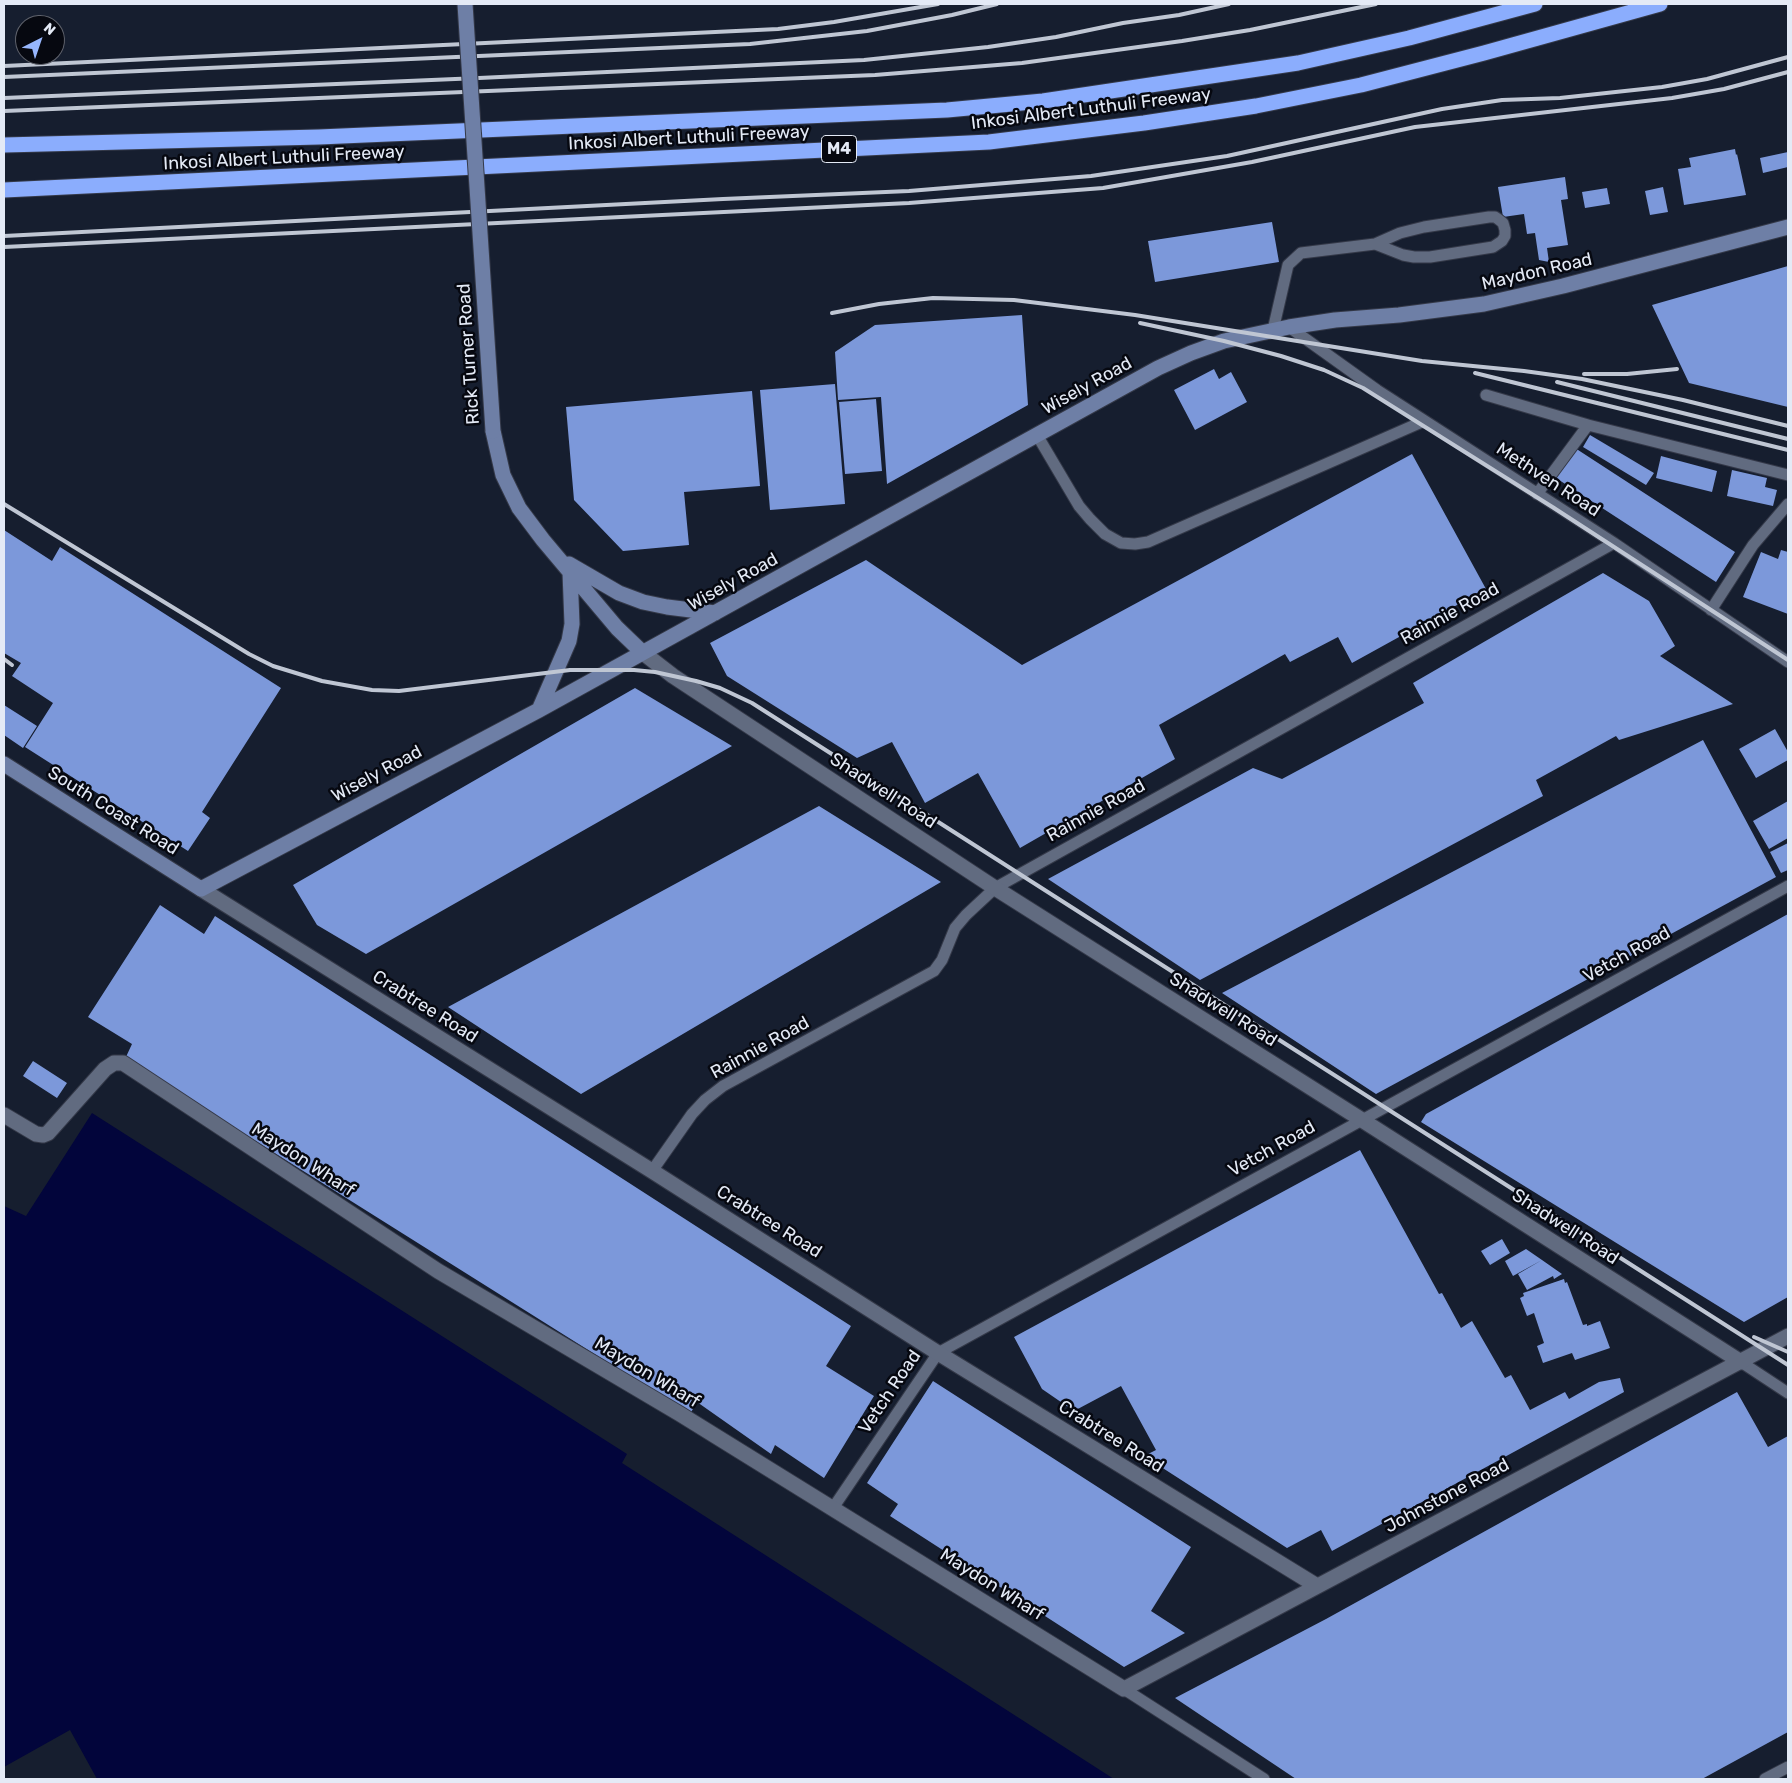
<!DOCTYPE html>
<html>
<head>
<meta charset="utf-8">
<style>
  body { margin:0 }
  #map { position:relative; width:1792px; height:1783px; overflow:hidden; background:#161e2f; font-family:Rubik,sans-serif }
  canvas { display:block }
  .frame { position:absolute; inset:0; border:5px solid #e4eaf6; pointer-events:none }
  .north { position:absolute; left:15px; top:15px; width:50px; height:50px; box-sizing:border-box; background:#060810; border:1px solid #5f626c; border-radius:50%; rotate:41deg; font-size:14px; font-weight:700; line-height:20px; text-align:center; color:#e4eaf6 }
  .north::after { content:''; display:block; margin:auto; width:18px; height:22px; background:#97b6fd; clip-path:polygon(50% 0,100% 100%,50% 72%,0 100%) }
</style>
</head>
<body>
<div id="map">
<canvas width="1792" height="1783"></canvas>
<div class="frame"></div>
<div class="north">N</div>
</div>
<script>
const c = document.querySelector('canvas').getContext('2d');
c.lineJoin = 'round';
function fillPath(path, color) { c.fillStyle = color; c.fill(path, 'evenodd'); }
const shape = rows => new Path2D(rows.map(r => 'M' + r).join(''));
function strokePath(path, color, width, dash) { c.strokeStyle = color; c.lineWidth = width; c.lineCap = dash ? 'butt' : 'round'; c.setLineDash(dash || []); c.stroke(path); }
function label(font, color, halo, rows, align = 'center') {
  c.font = font + ' Rubik,sans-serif'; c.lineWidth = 5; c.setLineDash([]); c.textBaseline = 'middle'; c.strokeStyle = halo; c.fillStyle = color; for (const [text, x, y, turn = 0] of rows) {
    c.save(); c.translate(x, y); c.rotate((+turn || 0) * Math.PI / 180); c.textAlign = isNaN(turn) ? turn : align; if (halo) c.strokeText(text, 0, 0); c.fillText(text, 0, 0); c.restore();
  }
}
fillPath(shape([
  [92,1113,627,1454,622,1463,1114,1779,97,1779,70,1730,4,1767,4,1206,26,1216]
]), '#02053b');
fillPath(shape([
  [1735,149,1736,155,1737,154,1746,195,1684,205,1678,169,1691,167,1689,158],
  [1788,152,1788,167,1763,173,1760,158],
  [1565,177,1568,199,1561,200,1568,245,1547,248,1549,262,1539,260,1535,233,1527,234,1524,214,1503,217,1498,187],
  [1663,187,1668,212,1650,215,1645,191],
  [1607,188,1610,204,1585,208,1582,192],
  [1272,222,1279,262,1155,282,1148,241],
  [1788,266,1788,407,1689,383,1652,305],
  [1022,315,1028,405,887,484,881,397,838,400,835,352,875,325],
  [1214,369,1219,379,1231,372,1247,402,1195,430,1174,390],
  [835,384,845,504,770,510,760,390],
  [752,391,760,486,684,492,689,545,623,551,574,500,566,407],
  [876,399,882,471,845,474,839,402],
  [1590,435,1654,473,1646,485,1583,447],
  [1575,448,1735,552,1716,582,1556,478],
  [1412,454,1486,589,1352,663,1338,637,1290,662,1285,654,1159,725,1175,759,1020,848,978,773,925,803,892,742,857,758,727,676,710,643,866,560,1022,665],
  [1661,456,1717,471,1712,492,1656,478],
  [1732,470,1767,478,1765,487,1777,490,1773,506,1727,496],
  [4,530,52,561,60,547,281,688,202,812,210,818,188,851,25,747,53,703,12,676,21,663,4,653],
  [1781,550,1788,552,1788,614,1743,597,1761,552,1778,559],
  [1603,573,1649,601,1675,646,1660,656,1733,704,1619,740,1616,736,1536,780,1543,796,1200,980,1048,879,1253,768,1282,779,1424,703,1413,683],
  [635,688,732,746,366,954,317,925,293,885],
  [4,705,37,726,23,748,4,735],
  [1775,729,1788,752,1788,760,1756,778,1739,749],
  [1703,740,1776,877,1376,1094,1222,993],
  [1788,801,1788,838,1769,849,1753,821],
  [819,806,941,882,581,1094,448,1007],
  [1788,843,1788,870,1781,873,1770,852],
  [160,905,204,934,215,916,851,1326,826,1366,874,1396,824,1478,775,1445,771,1454,697,1402,690,1414,125,1059,132,1044,88,1017],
  [1788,914,1788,1297,1744,1322,1421,1122,1426,1114],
  [33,1061,67,1083,57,1098,23,1076],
  [1360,1150,1439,1294,1442,1293,1461,1328,1472,1321,1505,1378,1511,1375,1530,1410,1565,1392,1569,1399,1599,1382,1620,1378,1624,1392,1332,1551,1321,1530,1287,1548,1144,1456,1156,1450,1121,1386,1074,1411,1042,1389,1014,1337],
  [1502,1239,1510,1253,1490,1265,1481,1251],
  [1526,1249,1542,1260,1513,1276,1505,1261],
  [1542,1260,1562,1274,1554,1279,1553,1276,1527,1290,1518,1274],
  [1564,1279,1565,1283,1567,1282,1583,1325,1587,1324,1587,1326,1600,1321,1610,1348,1575,1360,1572,1353,1543,1363,1537,1346,1544,1343,1534,1313,1527,1316,1520,1298,1524,1296,1523,1293],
  [933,1381,1191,1547,1151,1611,1185,1633,1124,1667,890,1516,898,1504,867,1483],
  [1737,1392,1768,1447,1788,1436,1788,1732,1702,1779,1296,1779,1175,1698,1326,1619]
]), '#7c98da');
const lane = shape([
  [1289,327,1377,390,1614,543,1788,662],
  [1273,330,1288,265,1301,253,1375,244,1400,233,1424,227,1489,217,1495,217,1498,219,1503,223,1505,230,1505,236,1502,241,1493,247,1430,257,1414,257,1403,255,1375,244],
  [1486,395,1588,425],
  [1037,435,1079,506,1090,519,1105,534,1121,543,1135,544,1148,542,1424,421],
  [1537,494,1588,425,1788,475],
  [1711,610,1753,545,1788,504],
  [652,1171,692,1114,705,1100,723,1086,934,971,942,960,955,928,966,915,995,888,1614,543],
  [1741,1362,1788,1393],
  [833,1508,938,1353,1788,886],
  [1124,1689,1264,1779],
  [1765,1779,1788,1767]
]);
const street = shape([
  [642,652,673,676,995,888,1362,1120,1741,1362],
  [201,889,652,1171,938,1353,1317,1586],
  [4,1115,36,1134,43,1135,48,1133,105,1069,114,1063,123,1063,438,1271,680,1414,1124,1689,1788,1336]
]);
const secondary = shape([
  [493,431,503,475,519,508,543,540,617,628,642,652],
  [569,564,619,593,643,602,667,607,715,613],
  [539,710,569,641,572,624,570,572],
  [4,764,201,889,539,710,1158,368,1191,353,1224,341,1289,327,1335,320,1399,315,1484,304,1563,286,1788,227]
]);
const highway = shape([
  [4,145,319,137,852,114,947,110,1043,101,1298,63,1409,38,1535,4],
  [4,190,989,142,1144,123,1256,106,1361,85,1484,53,1660,4]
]);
strokePath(lane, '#343948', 13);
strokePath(street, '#343948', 17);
strokePath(secondary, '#343948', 17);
strokePath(highway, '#343948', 17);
strokePath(lane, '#616b80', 11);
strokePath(street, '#616b80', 15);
strokePath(secondary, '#6e7fa6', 15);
strokePath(highway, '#8badfd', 15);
strokePath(shape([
  [4,66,778,29,834,22,938,4],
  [4,77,750,44,867,31,952,15,997,4],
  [4,98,479,78,864,60,988,47,1056,37,1123,23,1179,15,1229,4],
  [4,111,875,75,1022,63,1182,41,1250,30,1376,4],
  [4,236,723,199,909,191,1091,176,1227,156,1442,109,1502,100,1560,98,1662,87,1707,79,1788,57],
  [4,247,909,203,1103,188,1252,162,1415,127,1672,98,1724,89,1788,72],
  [832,313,879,304,933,298,1014,300,1135,315,1422,361,1524,371,1582,379,1683,400,1788,426],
  [1140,323,1224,341,1281,356,1324,370,1363,388,1554,508,1788,660],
  [1475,373,1788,450],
  [1584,374,1627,374,1677,369],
  [1557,382,1788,439],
  [4,504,249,654,273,666,322,681,372,690,399,691,570,670,634,670,655,672,696,681,720,688,752,703,1788,1365],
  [4,659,12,665],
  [1754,1337,1788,1352]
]), '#bfc6d3', 4);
const secondaryBridge = shape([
  [465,4,493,431]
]);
strokePath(secondaryBridge, '#343948', 17, []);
strokePath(secondaryBridge, '#6e7fa6', 15);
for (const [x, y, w] of [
  [839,149,35]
]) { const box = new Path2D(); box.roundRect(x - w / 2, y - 13.5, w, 27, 4); c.fillStyle = '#060810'; c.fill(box); strokePath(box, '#e4eaf6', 1); }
label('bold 16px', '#e4eaf6', null, [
  ["M4",839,149]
]);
label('18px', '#e4eaf6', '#060810', [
  ["Inkosi Albert Luthuli Freeway",1091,109,-7],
  ["Inkosi Albert Luthuli Freeway",689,138,-3],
  ["Inkosi Albert Luthuli Freeway",284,158,-3],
  ["Maydon Road",1537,272,-13],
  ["Rick Turner Road",469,354,-94],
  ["Wisely Road",1087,386,-29],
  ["Methven Road",1548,480,33],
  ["Wisely Road",733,582,-29],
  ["Rainnie Road",1450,614,-29],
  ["Wisely Road",377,774,-28],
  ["Shadwell Road",883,791,33],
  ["South Coast Road",113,811,32],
  ["Rainnie Road",1096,811,-29],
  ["Vetch Road",1627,955,-29],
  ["Crabtree Road",425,1007,32],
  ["Shadwell Road",1223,1010,32],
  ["Rainnie Road",760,1048,-29],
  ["Vetch Road",1272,1149,-29],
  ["Maydon Wharf",303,1160,33],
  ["Crabtree Road",769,1222,32],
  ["Shadwell Road",1565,1227,33],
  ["Maydon Wharf",647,1373,31],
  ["Vetch Road",890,1392,-56],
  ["Crabtree Road",1111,1437,32],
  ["Johnstone Road",1447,1496,-28],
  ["Maydon Wharf",992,1585,32]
]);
</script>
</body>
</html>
